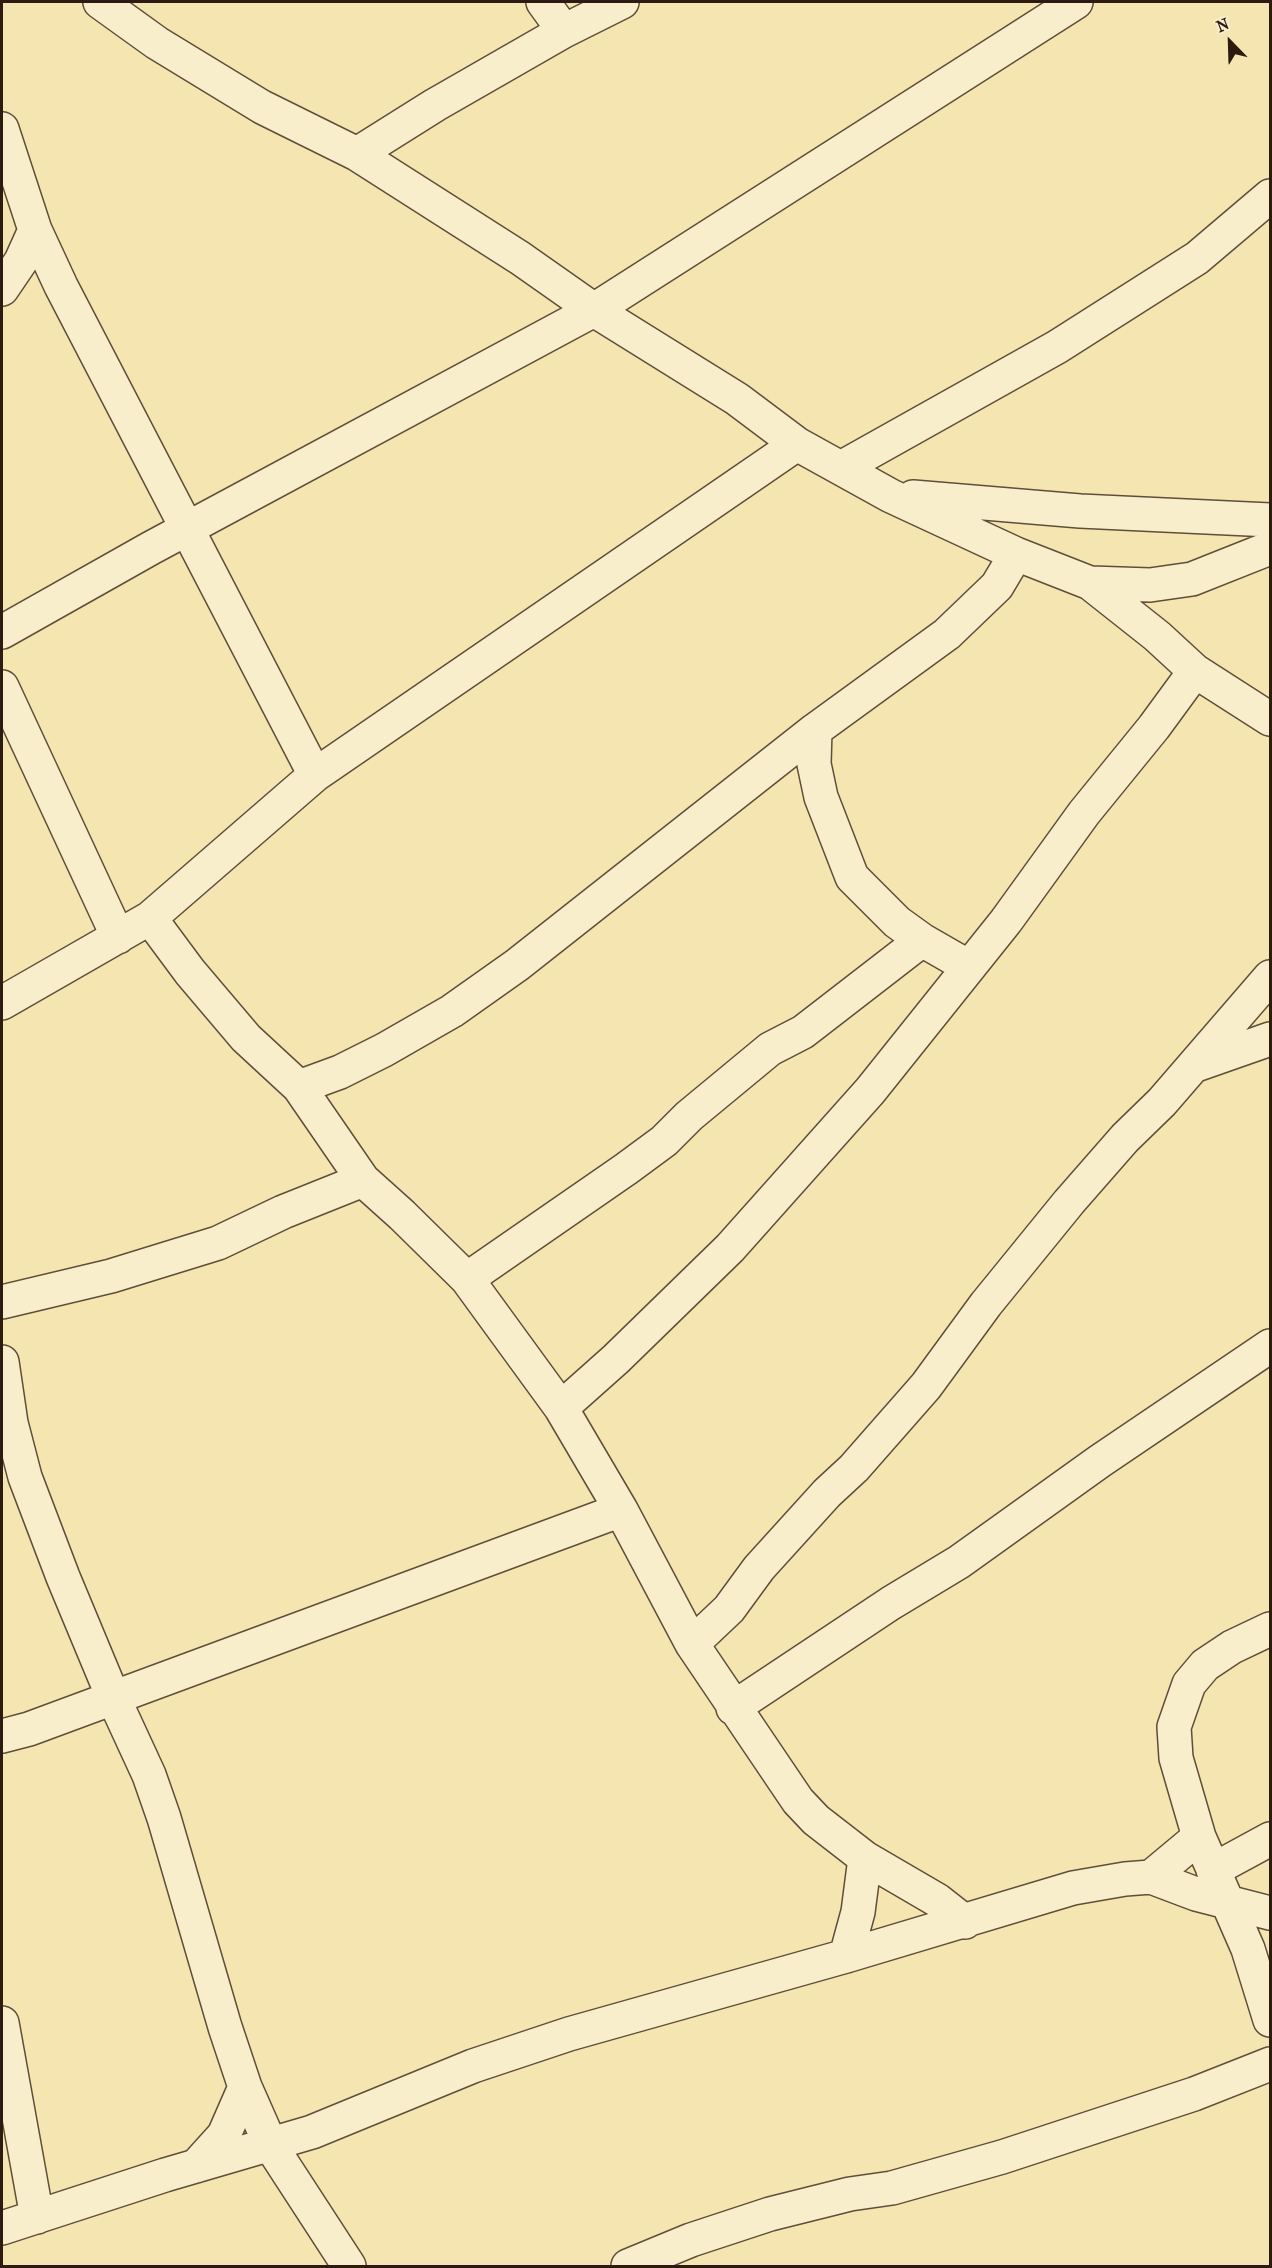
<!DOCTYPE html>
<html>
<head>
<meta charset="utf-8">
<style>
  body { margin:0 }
  #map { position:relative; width:1272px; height:2268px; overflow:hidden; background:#f5e5b1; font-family:"IM FELL French Canon",serif }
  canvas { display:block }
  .frame { position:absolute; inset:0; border:3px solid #2d1b11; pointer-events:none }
  .north { position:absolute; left:1200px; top:12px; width:60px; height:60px; -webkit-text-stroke:4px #f8eecc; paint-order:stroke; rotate:337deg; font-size:16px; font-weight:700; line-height:24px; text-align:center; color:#2d1b11 }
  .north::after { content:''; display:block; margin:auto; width:21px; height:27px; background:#2d1b11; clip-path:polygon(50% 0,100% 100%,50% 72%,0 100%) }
</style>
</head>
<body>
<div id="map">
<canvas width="1272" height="2268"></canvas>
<div class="frame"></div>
<div class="north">N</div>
</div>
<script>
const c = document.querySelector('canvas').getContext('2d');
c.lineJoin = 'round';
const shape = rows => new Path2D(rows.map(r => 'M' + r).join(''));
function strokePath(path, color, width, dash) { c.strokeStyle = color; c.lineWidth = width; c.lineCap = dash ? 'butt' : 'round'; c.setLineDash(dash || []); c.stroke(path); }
const minor = shape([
  [100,2,157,43,262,107,357,154,435,105,564,31,622,2],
  [543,2,564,31],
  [2,129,35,230,61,286,315,775],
  [357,154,520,258,594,310,737,399,797,444,891,496,1016,554,1090,583,1150,585,1192,579,1270,548],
  [2,289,21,261,35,230],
  [841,468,1057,347,1197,258,1270,196],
  [913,497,1080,511,1270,520],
  [1090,583,1157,636,1195,671,1270,719],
  [2,632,151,548,594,310,1076,2],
  [2,687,118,937],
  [815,730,814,764,821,797,852,877,897,922,922,940],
  [150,918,190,972,246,1038,299,1087,363,1180,402,1215,467,1279,561,1408,621,1510,692,1644,798,1801,816,1820,865,1858,937,1900,965,1922],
  [2,1003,150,918,315,775,797,444],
  [1196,1065,1270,1039],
  [299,1087,340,1072,384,1050,452,1011,517,965,815,730,947,634,997,586,1016,554],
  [467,1279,626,1169,664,1141,689,1116,770,1049,803,1032,922,940,969,967],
  [2,1302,111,1276,218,1243,283,1212,363,1180],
  [2,1362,11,1423,25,1477,63,1577,113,1697,149,1775,164,1818,225,2027,245,2087,271,2146,349,2266],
  [561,1408,616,1359,730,1248,870,1091,1006,921,1084,813,1154,727,1195,671],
  [1270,1629,1232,1647,1205,1665,1189,1684,1174,1727,1176,1758,1199,1837,1248,1949,1270,2020],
  [692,1644,729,1609,759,1568,827,1493,854,1468,926,1386,986,1304,1069,1202,1125,1138,1162,1102,1270,977],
  [733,1708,891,1603,959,1562,1100,1461,1270,1346],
  [2,1736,29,1729,621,1510],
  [1213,1870,1270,1839],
  [1151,1877,1199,1837],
  [846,1956,858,1912,865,1858],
  [2,2023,37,2217],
  [196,2166,224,2135,245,2087],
  [2,2228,165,2175,312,2132,473,2066,569,2034,846,1956,1073,1888,1125,1879,1151,1877,1196,1894,1270,1913],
  [628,2266,691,2240,770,2214,850,2194,892,2188,1002,2157,1194,2094,1270,2064]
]);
strokePath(minor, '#5f4e39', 36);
strokePath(minor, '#f8eecc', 33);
</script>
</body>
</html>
